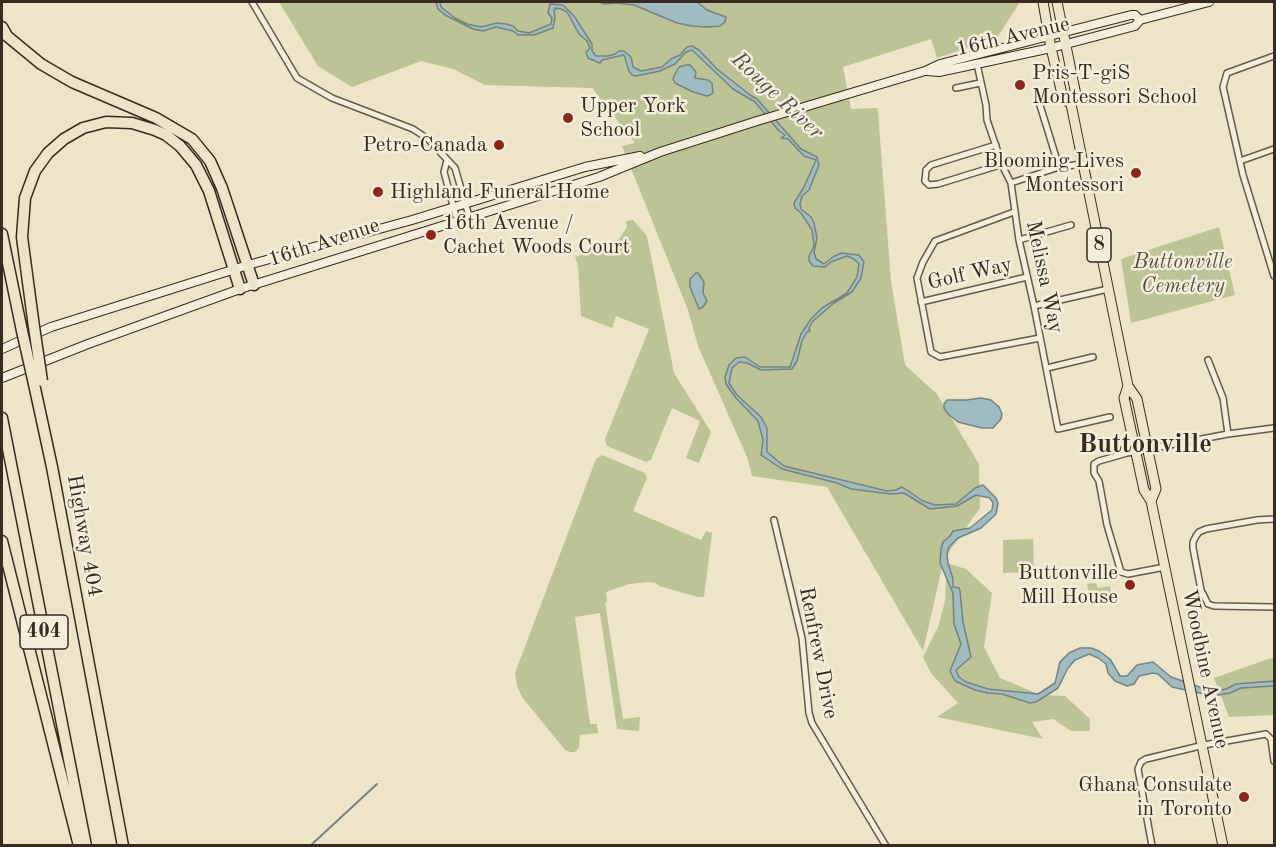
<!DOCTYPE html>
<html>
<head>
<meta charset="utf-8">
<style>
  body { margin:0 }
  #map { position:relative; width:1276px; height:847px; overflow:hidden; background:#eee5c9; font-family:"Old Standard TT",serif }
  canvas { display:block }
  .frame { position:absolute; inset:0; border:3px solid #382a1e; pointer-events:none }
</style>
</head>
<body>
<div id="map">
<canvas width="1276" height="847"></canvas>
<div class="frame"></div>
</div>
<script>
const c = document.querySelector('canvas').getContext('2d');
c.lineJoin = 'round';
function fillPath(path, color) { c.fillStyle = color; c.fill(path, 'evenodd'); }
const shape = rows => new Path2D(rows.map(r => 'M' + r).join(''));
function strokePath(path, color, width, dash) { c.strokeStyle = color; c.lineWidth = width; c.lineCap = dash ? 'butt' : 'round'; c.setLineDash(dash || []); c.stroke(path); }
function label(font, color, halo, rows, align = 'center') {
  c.font = font + ' "Old Standard TT",serif'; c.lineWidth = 5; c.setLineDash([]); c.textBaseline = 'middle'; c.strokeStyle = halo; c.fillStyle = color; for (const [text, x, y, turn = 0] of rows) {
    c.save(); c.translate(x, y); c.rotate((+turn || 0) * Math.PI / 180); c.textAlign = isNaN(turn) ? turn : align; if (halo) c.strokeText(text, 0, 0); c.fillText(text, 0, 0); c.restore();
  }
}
fillPath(shape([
  [279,2,1020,2,997,38,937,58,931,39,843,67,851,109,877,108,878,112,891,282,905,365,937,394,979,464,980,508,944,559,923,651,827,487,752,476,747,457,698,346,688,310,622,146,635,143,592,88,485,85,453,69,421,61,352,87,318,66],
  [633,220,647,236,674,373,711,432,699,463,686,458,700,421,672,408,651,460,646,462,607,446,605,439,649,329,616,316,612,328,581,316,578,266,575,257,600,249,619,239,627,227,626,221],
  [1219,227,1235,295,1131,323,1121,259],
  [602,455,645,473,647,478,633,511,701,540,706,531,712,533,704,597,698,597,659,586,656,583,649,582,629,584,606,592,607,602,605,602,623,719,640,717,639,731,617,729,600,613,575,617,590,724,597,724,598,733,580,735,579,748,575,752,570,752,565,750,522,697,517,686,515,673,596,459],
  [1033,539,1034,572,1003,573,1003,540],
  [947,563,966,569,992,593,984,647,1000,678,1041,695,1065,696,1090,719,1090,731,1071,731,1053,719,1032,722,1043,739,937,717,958,703,931,673,923,657,938,627,945,601],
  [1096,583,1098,588,1110,586,1112,597,1090,600,1087,584],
  [1274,657,1274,715,1229,717,1214,678]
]), '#bcc394');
const water = shape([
  [436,2,440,2,441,7,455,18,467,24,481,27,497,23,506,24,513,26,518,31,529,33,551,24,552,18,548,13,550,4,563,5,574,16,592,44,592,51,596,56,608,56,615,54,619,51,624,51,631,57,633,67,641,71,662,67,671,59,680,55,687,47,692,46,699,50,717,69,750,95,757,99,801,149,817,157,819,165,809,190,802,196,800,204,801,209,811,217,814,223,817,238,814,252,816,259,824,264,833,257,841,253,859,255,864,262,861,278,852,292,834,303,813,321,809,328,810,331,807,332,802,341,797,361,792,369,761,370,747,363,739,362,732,368,729,383,737,395,761,417,767,428,767,452,784,466,887,491,896,490,902,487,923,501,935,505,956,504,975,488,983,485,996,498,998,503,996,514,981,528,958,538,949,547,947,554,948,563,953,579,953,587,959,588,960,591,963,622,971,657,956,670,959,677,966,682,988,689,1038,694,1055,683,1060,662,1069,653,1080,648,1091,648,1099,651,1110,659,1120,676,1127,676,1137,665,1153,662,1171,677,1214,692,1226,689,1236,684,1274,681,1274,686,1241,688,1230,693,1213,696,1172,687,1158,674,1153,673,1139,676,1134,684,1127,686,1115,681,1108,673,1106,664,1098,658,1089,654,1075,660,1068,668,1058,688,1036,702,1030,703,1002,694,988,693,975,690,955,681,950,671,961,644,954,624,953,593,940,563,941,549,943,542,950,536,953,531,970,528,992,510,993,503,990,498,976,495,957,506,930,509,904,493,891,494,851,489,837,483,782,469,761,455,763,440,758,421,736,398,726,384,725,377,729,365,736,358,745,357,760,367,790,367,801,334,811,319,822,308,847,293,857,277,859,264,854,259,847,256,831,262,825,267,813,266,809,261,809,256,814,246,812,230,801,213,795,208,794,203,804,187,816,160,804,156,788,139,781,138,785,135,779,131,755,102,733,89,692,50,686,52,675,64,660,71,636,76,632,75,629,71,624,55,602,60,600,63,588,58,586,52,590,48,587,41,579,34,567,12,561,9,556,8,554,11,555,17,553,28,534,35,518,35,513,31,496,27,483,31,473,29,445,15,438,9,436,2],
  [599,2,697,2,707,10,726,17,725,22,720,26,707,27,692,26,677,23,634,5,616,3,604,4,599,2],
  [686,65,690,65,696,72,695,78,708,80,712,83,713,93,710,95,707,96,693,92,675,83,673,79,675,74,679,67,686,65],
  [696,273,698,273,704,282,703,293,707,301,703,307,699,309,690,287,690,279,696,273],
  [981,398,991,400,999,407,1002,414,1001,419,993,428,982,428,958,422,948,414,944,408,944,404,947,400,966,400,981,398]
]);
fillPath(water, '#9ebcc1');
strokePath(water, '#758280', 1.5);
strokePath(shape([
  [310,846,377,784]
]), '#758280', 2);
const minor = shape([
  [252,2,297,78,332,98,413,129,428,139,455,168,469,216],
  [1274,56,1227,73,1223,87,1243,175,1274,276],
  [977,64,986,105,987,120,1003,167,1011,183,1019,240,1034,306,1058,429,1110,417],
  [956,88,980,83],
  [1039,102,1059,167],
  [996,145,931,165,926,170,925,181,929,185,938,184,1003,164],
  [447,160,444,172,457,220],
  [1240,161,1274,149],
  [1011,183,1059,167,1082,164],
  [1014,212,935,241,923,262,917,278,931,352,940,357,1040,338],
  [1019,240,1071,225],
  [921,302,1027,277],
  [1034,306,1108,289],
  [1208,360,1223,398,1228,434],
  [1047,368,1093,357],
  [1274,519,1257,520,1206,529,1199,532,1196,536,1193,542,1193,548,1201,590,1208,604,1214,606,1274,607],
  [774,520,802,638,809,713,812,723,886,846],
  [1165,567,1128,574,1121,572,1107,525,1099,481,1094,473,1094,464,1099,461,1127,453,1228,434,1274,428],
  [1152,846,1138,769,1141,762,1146,759,1204,745,1266,734,1271,739,1274,761]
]);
const secondary = shape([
  [927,71,939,72,1051,48,1135,26,1140,20,1209,2],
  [2,349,51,327,248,265,412,220,585,167,640,156],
  [2,378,88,344,240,289,599,177,660,152,757,121,925,71,940,64,1131,15,1135,15,1140,20]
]);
const primary = shape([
  [1043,2,1051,48,1063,98,1071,104],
  [1057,2,1076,95,1071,104,1128,386,1137,399,1156,489,1151,501],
  [1128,386,1124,398,1144,490,1151,501,1223,846]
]);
const motorway = shape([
  [2,27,7,36,41,64,72,82,156,118,192,139,210,161,222,188,254,285],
  [2,234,22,331],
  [34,327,22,237,25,198,35,171,48,153,64,139,83,128,106,122,132,123,155,130,166,135,180,146,196,165,209,191,240,289],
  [34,384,52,467,123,846],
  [2,418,86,846],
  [2,541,79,846]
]);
strokePath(minor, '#665949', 8);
strokePath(secondary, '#382a1e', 10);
strokePath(primary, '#382a1e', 11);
strokePath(motorway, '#382a1e', 13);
strokePath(minor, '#f4eedc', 5);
strokePath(secondary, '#f4eedc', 8);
strokePath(primary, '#eee5c9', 9);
strokePath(motorway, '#eee5c9', 10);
const motorwayBridge = shape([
  [34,327,42,381],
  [22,331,34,384]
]);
strokePath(motorwayBridge, '#382a1e', 13, []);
strokePath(motorwayBridge, '#eee5c9', 10);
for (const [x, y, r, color] of [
  [1020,85,6,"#8f2418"],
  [568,118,6,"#8f2418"],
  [499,145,6,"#8f2418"],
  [1136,173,6,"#8f2418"],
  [378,192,6,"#8f2418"],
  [431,235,6,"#8f2418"],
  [1130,585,6,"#8f2418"],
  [1244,797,6,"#8f2418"]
]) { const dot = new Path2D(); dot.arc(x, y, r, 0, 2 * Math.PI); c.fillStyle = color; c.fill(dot); strokePath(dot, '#f4eedc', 2); }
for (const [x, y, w] of [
  [1099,245,24],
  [44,632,48]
]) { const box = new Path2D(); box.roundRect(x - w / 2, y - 17, w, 34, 4.5); c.fillStyle = '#f4eedc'; c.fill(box); strokePath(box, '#382a1e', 1.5); }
label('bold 20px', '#382a1e', null, [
  ["8",1099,245],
  ["404",44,632]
]);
label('21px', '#382a1e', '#f4eedc', [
  ["16th Avenue",1013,37,-13],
  ["16th Avenue",324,243,-18],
  ["Golf Way",970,274,-13],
  ["Melissa Way",1044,277,78],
  ["Highway 404",84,536,80],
  ["Renfrew Drive",818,653,79],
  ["Woodbine Avenue",1205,669,78]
]);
label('21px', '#382a1e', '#f4eedc', [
  ["Pris-T-giS",1032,73],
  ["Montessori School",1032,97],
  ["Upper York",580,106],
  ["School",580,130],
  ["Petro-Canada",487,145,"right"],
  ["Blooming Lives",1124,161,"right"],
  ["Montessori",1124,185,"right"],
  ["Highland Funeral Home",390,192],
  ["16th Avenue /",443,223],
  ["Cachet Woods Court",443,247],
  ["Buttonville",1118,573,"right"],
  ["Mill House",1118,597,"right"],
  ["Ghana Consulate",1232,785,"right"],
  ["in Toronto",1232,809,"right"]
], 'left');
label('italic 21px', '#59503c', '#f4eedc', [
  ["Buttonville",1183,262],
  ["Cemetery",1183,286]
]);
label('italic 22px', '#524e47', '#f4eedc', [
  ["Rouge River",777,96,43]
]);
label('bold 27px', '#382a1e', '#f4eedc', [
  ["Buttonville",1145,445]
]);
</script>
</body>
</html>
